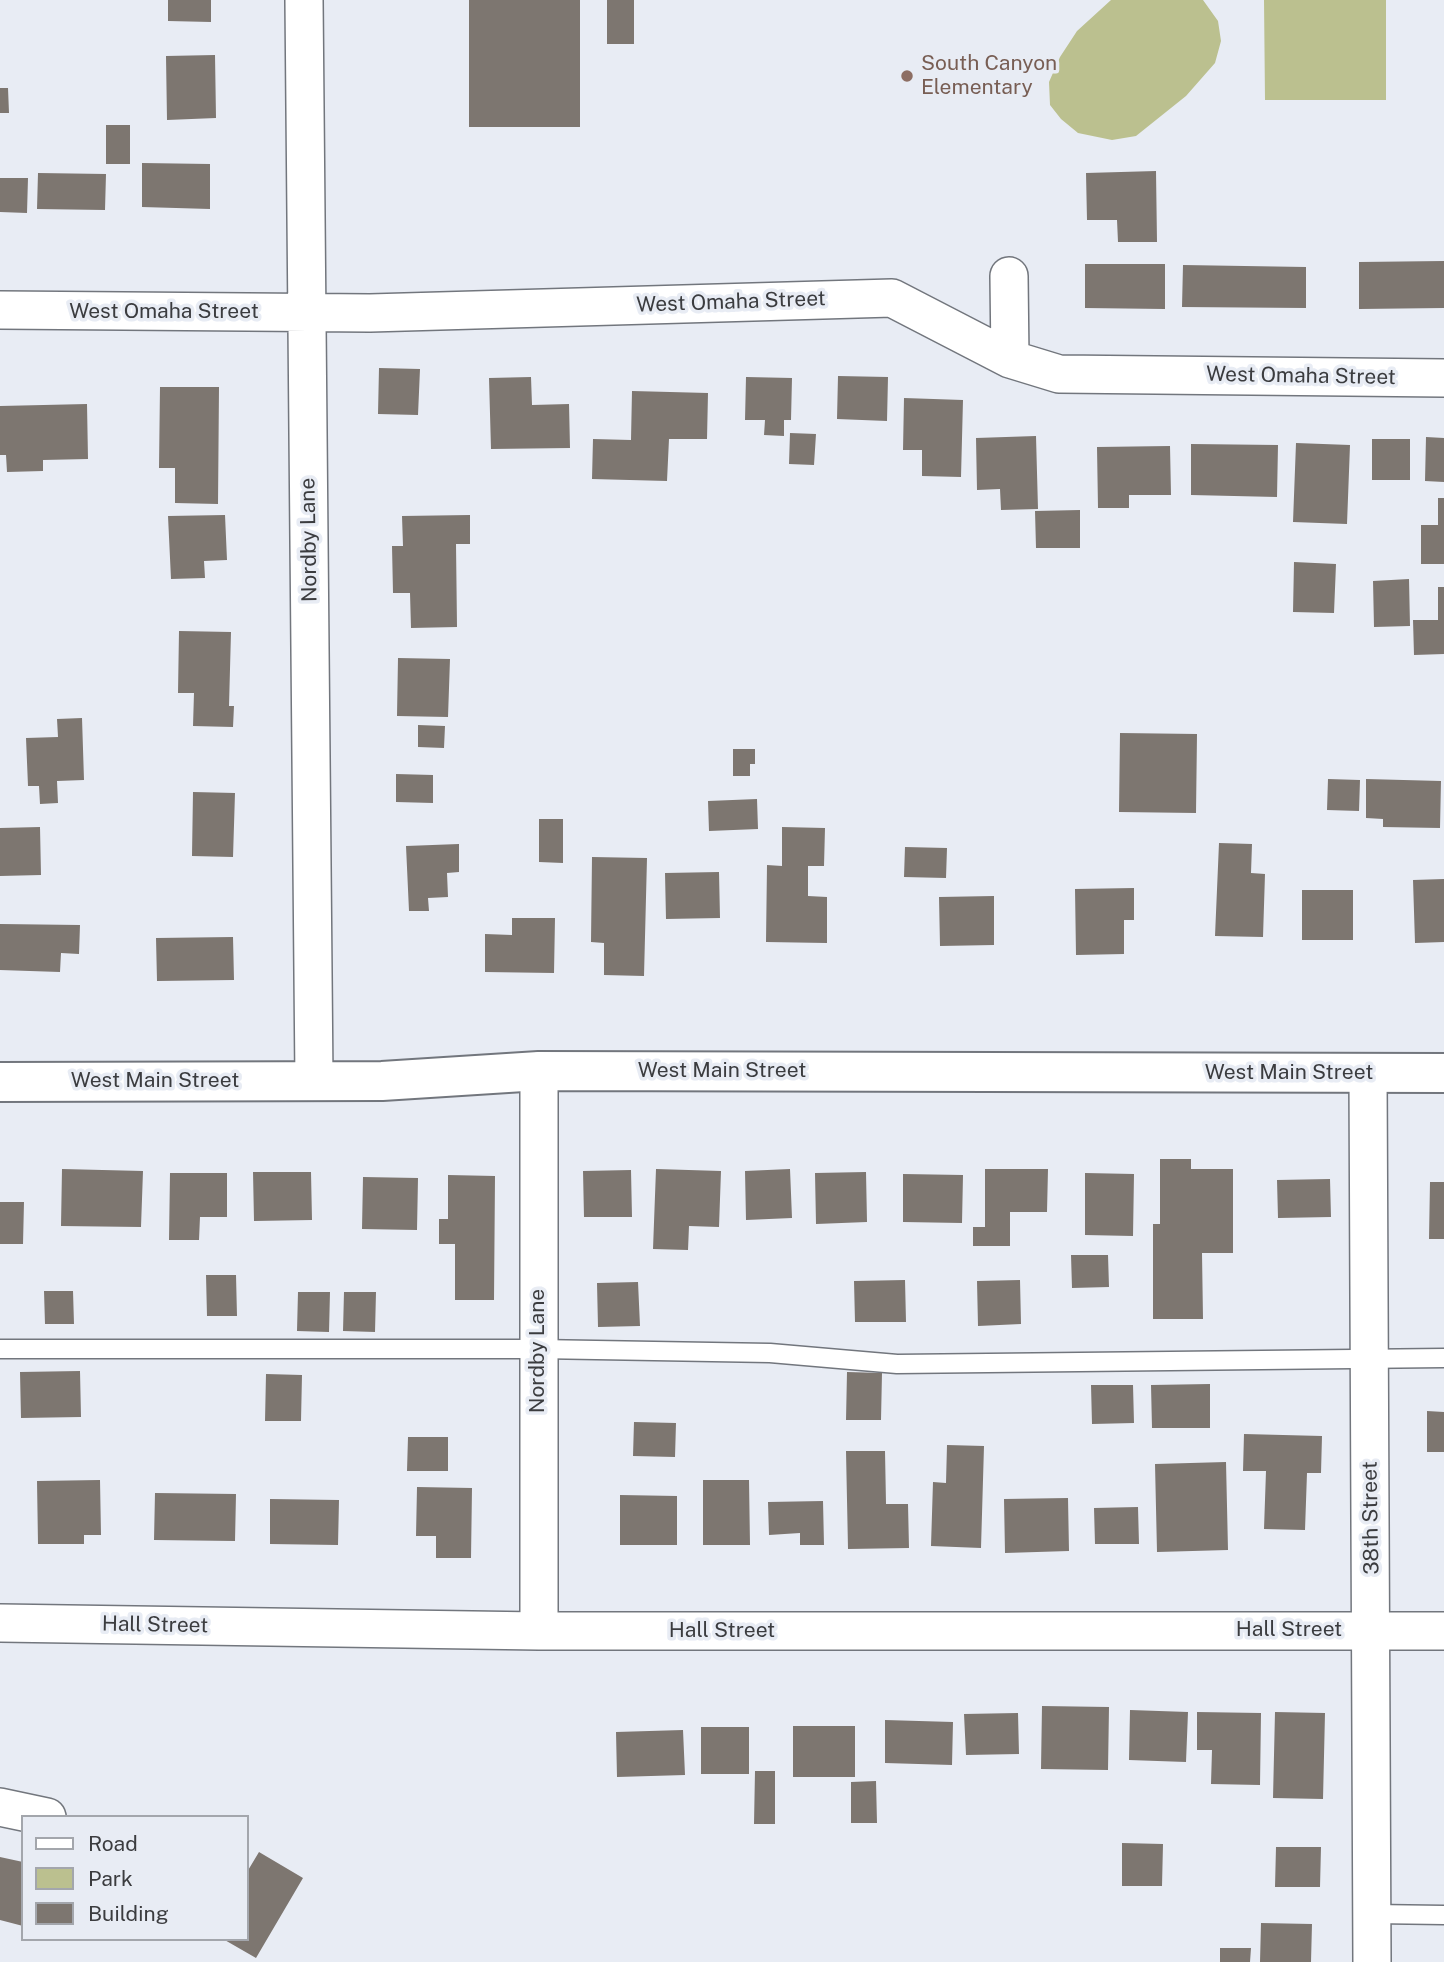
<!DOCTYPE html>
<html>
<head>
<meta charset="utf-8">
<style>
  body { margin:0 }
  #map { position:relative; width:1444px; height:1962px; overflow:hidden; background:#e8ecf4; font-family:"Public Sans",sans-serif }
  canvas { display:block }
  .legend { position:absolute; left:21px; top:1815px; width:228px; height:126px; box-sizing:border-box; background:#e8ecf4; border:2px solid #a3a6ac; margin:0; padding:9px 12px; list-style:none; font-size:21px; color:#3b3c3f }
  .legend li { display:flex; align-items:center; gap:14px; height:35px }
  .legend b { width:35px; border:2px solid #a3a6ac }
</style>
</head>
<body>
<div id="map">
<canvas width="1444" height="1962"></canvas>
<ul class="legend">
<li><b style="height:9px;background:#fff"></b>Road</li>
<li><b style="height:19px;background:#bbc08f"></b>Park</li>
<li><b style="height:19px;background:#7d7670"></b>Building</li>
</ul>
</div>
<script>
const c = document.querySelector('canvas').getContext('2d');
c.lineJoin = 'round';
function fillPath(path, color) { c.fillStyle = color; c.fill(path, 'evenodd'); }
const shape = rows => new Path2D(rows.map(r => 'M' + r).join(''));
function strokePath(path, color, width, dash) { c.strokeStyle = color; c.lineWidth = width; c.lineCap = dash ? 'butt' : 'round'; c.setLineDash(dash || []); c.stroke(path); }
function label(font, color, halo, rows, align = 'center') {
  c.font = font + ' "Public Sans",sans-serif'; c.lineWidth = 7; c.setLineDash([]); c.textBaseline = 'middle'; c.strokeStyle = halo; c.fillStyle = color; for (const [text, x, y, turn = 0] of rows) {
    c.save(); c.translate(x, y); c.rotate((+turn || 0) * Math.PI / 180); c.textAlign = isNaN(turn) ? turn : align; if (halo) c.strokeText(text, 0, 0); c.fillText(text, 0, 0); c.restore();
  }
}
fillPath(shape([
  [1111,0,1203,0,1218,21,1221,41,1215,63,1186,96,1136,136,1112,140,1078,133,1061,119,1050,105,1049,82,1060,57,1077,31],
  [1264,0,1386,0,1386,100,1265,100]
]), '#bbc08f');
fillPath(shape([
  [168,0,211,0,211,22,168,21],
  [469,0,580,0,580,127,469,127],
  [607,0,634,0,634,44,607,44],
  [215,55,216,118,167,120,166,56],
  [0,88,8,88,9,113,0,113],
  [106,125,130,125,130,164,106,164],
  [142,163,210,164,210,209,142,207],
  [1156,171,1157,242,1118,242,1117,220,1087,220,1086,173],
  [38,173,106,174,105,210,37,209],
  [0,178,28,178,27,213,0,212],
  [1444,261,1444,308,1359,309,1359,262],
  [1085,264,1165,264,1165,309,1085,308],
  [1183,265,1306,267,1306,308,1182,307],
  [379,368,420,369,418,415,378,414],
  [838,376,888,377,887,421,837,419],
  [531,377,532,405,569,404,570,448,491,449,489,378],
  [746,377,792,378,791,420,784,420,784,436,764,435,765,420,745,420],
  [160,387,219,387,218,504,175,503,175,468,159,468],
  [632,391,708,393,707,439,669,439,667,481,592,479,593,439,631,440],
  [904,398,963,400,961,477,922,476,922,450,903,450],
  [87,404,88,459,43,460,43,471,7,472,6,455,0,455,0,406],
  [790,433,816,434,814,465,789,464],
  [1036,436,1038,509,1001,510,1000,489,977,490,976,438],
  [1426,437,1444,438,1444,482,1425,481],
  [1372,439,1410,439,1410,480,1372,480],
  [1296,443,1350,445,1347,524,1293,522],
  [1191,444,1278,445,1277,497,1191,495],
  [1170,446,1171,495,1129,495,1129,508,1098,508,1097,447],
  [1438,498,1444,498,1444,564,1421,564,1421,525,1438,525],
  [1080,510,1080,548,1036,548,1035,511],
  [225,515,227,560,204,561,205,578,171,579,168,516],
  [470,515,470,544,456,544,457,627,411,628,410,593,393,593,392,546,403,546,402,516],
  [1294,562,1336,564,1334,613,1293,612],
  [1409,579,1410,626,1374,627,1373,581],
  [1438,587,1444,587,1444,654,1414,655,1413,620,1438,620],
  [179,631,231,632,229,706,234,706,233,727,193,726,194,693,178,693],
  [398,658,450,659,448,717,397,716],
  [82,718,84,780,57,781,58,803,40,804,39,786,28,786,26,738,58,737,57,719],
  [418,725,445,726,444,748,418,747],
  [1120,733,1197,734,1196,813,1119,812],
  [733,749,755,749,755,764,750,764,750,776,733,776],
  [396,774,433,775,433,803,396,802],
  [1328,779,1360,780,1359,811,1327,810],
  [1366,779,1441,781,1440,828,1383,827,1383,819,1366,818],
  [193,792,235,793,233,857,192,856],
  [757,799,758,829,709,831,708,801],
  [539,819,563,819,563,863,539,862],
  [40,827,41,875,0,876,0,828],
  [782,827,825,828,824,866,808,866,808,896,827,897,827,943,766,942,767,865,782,866],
  [1219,843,1252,844,1251,873,1265,874,1263,937,1215,936],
  [459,844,459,872,447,873,448,897,428,898,429,911,409,911,406,846],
  [905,847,947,848,946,878,904,877],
  [592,857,647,858,644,976,604,975,604,943,591,942],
  [719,872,720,918,666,919,665,873],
  [1444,879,1444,942,1415,943,1413,880],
  [1134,888,1134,920,1124,920,1124,954,1076,955,1075,889],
  [1302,890,1353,890,1353,940,1302,940],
  [994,896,994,945,940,946,939,897],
  [512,918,555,918,554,973,485,972,485,934,512,935],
  [0,924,80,925,79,954,61,953,60,972,0,970],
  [233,937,234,980,157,981,156,938],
  [1160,1159,1191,1159,1191,1169,1233,1169,1233,1253,1202,1253,1203,1319,1153,1319,1153,1224,1160,1224],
  [62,1169,143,1171,141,1227,61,1226],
  [656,1169,721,1171,719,1227,689,1226,688,1250,653,1249],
  [790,1169,792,1218,746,1220,745,1171],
  [985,1169,1048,1169,1047,1212,1010,1212,1010,1246,973,1246,973,1227,985,1227],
  [631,1170,632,1217,584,1217,583,1171],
  [253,1172,311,1172,312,1220,254,1221],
  [866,1172,867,1222,816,1224,815,1173],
  [170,1173,227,1173,227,1217,200,1217,199,1240,169,1240],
  [1085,1173,1134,1174,1133,1236,1085,1235],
  [903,1174,963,1175,962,1223,903,1222],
  [448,1175,495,1176,494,1300,455,1300,455,1244,439,1244,439,1219,448,1219],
  [363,1177,418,1178,417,1230,362,1229],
  [1330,1179,1331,1217,1278,1218,1277,1180],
  [1430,1182,1444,1182,1444,1239,1429,1239],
  [0,1202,24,1202,23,1244,0,1244],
  [1071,1255,1108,1255,1109,1287,1072,1288],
  [206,1275,236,1275,237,1316,207,1316],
  [905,1280,906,1322,855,1322,854,1281],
  [1020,1280,1021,1324,978,1326,977,1281],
  [638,1282,640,1326,598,1327,597,1283],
  [44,1291,73,1291,74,1324,45,1324],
  [298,1292,330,1292,329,1332,297,1331],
  [344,1292,376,1292,375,1332,343,1331],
  [80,1371,81,1417,21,1418,20,1372],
  [847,1372,882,1373,881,1420,846,1420],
  [266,1374,302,1375,301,1421,265,1421],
  [1210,1384,1210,1428,1152,1428,1151,1385],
  [1091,1385,1133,1385,1134,1423,1092,1424],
  [1427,1411,1444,1412,1444,1452,1427,1452],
  [634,1422,676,1423,675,1457,633,1456],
  [1244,1434,1322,1436,1321,1473,1307,1473,1305,1530,1264,1529,1266,1471,1243,1471],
  [408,1437,448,1437,448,1471,407,1471],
  [947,1445,984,1446,981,1548,931,1546,933,1482,946,1483],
  [846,1451,885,1451,886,1504,908,1504,909,1548,848,1549],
  [1226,1462,1228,1550,1157,1552,1155,1464],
  [100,1480,101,1535,84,1535,84,1544,38,1544,37,1481],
  [703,1480,749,1480,750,1545,703,1545],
  [417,1487,472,1488,471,1558,436,1558,436,1536,416,1536],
  [155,1493,236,1494,235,1541,154,1540],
  [620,1495,677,1496,677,1545,620,1545],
  [1068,1498,1069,1551,1005,1553,1004,1499],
  [270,1499,339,1500,338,1545,270,1544],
  [823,1501,824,1545,800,1545,800,1533,769,1535,768,1502],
  [1138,1507,1139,1544,1095,1544,1094,1508],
  [1042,1706,1109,1707,1108,1770,1041,1769],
  [1130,1710,1188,1712,1186,1762,1129,1760],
  [1197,1712,1261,1713,1260,1785,1211,1784,1212,1750,1197,1750],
  [1275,1712,1325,1713,1323,1799,1273,1798],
  [1018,1713,1019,1754,966,1755,964,1714],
  [885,1720,953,1722,952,1765,885,1763],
  [793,1726,855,1726,855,1777,793,1777],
  [701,1727,749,1727,749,1774,701,1774],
  [683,1730,685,1775,617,1777,616,1732],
  [755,1771,775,1771,775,1824,754,1824],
  [876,1781,877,1823,851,1823,851,1782],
  [1122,1843,1163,1844,1162,1886,1122,1886],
  [1276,1847,1321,1847,1320,1887,1275,1887],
  [259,1852,303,1878,256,1958,223,1939,247,1939,247,1872],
  [0,1857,23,1862,23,1926,0,1920],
  [1261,1923,1312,1924,1311,1962,1260,1962],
  [1220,1948,1251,1948,1250,1962,1220,1962]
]), '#7d7670');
const lane = shape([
  [0,1349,538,1349,770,1353,897,1364,1444,1358],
  [1373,1914,1444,1915]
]);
const street = shape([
  [304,0,314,1080],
  [1009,276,1010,359],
  [0,310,370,313,892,298,1010,359,1059,374,1444,378],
  [1368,1074,1372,1962],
  [0,1623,539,1631,1444,1631],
  [539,1631,539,1071],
  [0,1807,47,1817]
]);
const secondary = shape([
  [0,1082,382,1081,539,1071,1444,1073]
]);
strokePath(lane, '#72767d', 21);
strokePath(street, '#72767d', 40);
strokePath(secondary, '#72767d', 42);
strokePath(lane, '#fff', 18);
strokePath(street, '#fff', 37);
strokePath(secondary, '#fff', 38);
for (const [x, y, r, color] of [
  [907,76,7,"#8d6e63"]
]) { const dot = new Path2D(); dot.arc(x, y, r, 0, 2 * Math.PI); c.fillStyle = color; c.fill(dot); strokePath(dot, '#e8ecf4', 2.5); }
label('21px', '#785e54', '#e8ecf4', [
  ["South Canyon",921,64],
  ["Elementary",921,88]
], 'left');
label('21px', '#3b3c3f', '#e8ecf4', [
  ["West Omaha Street",731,302,-2],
  ["West Omaha Street",164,312],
  ["West Omaha Street",1301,376,1],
  ["Nordby Lane",309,540,-91],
  ["West Main Street",722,1071],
  ["West Main Street",1289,1073],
  ["West Main Street",155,1081],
  ["Nordby Lane",538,1351,-90],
  ["38th Street",1371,1518,-91],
  ["Hall Street",155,1625,1],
  ["Hall Street",1289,1630],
  ["Hall Street",722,1631]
]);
</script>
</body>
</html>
